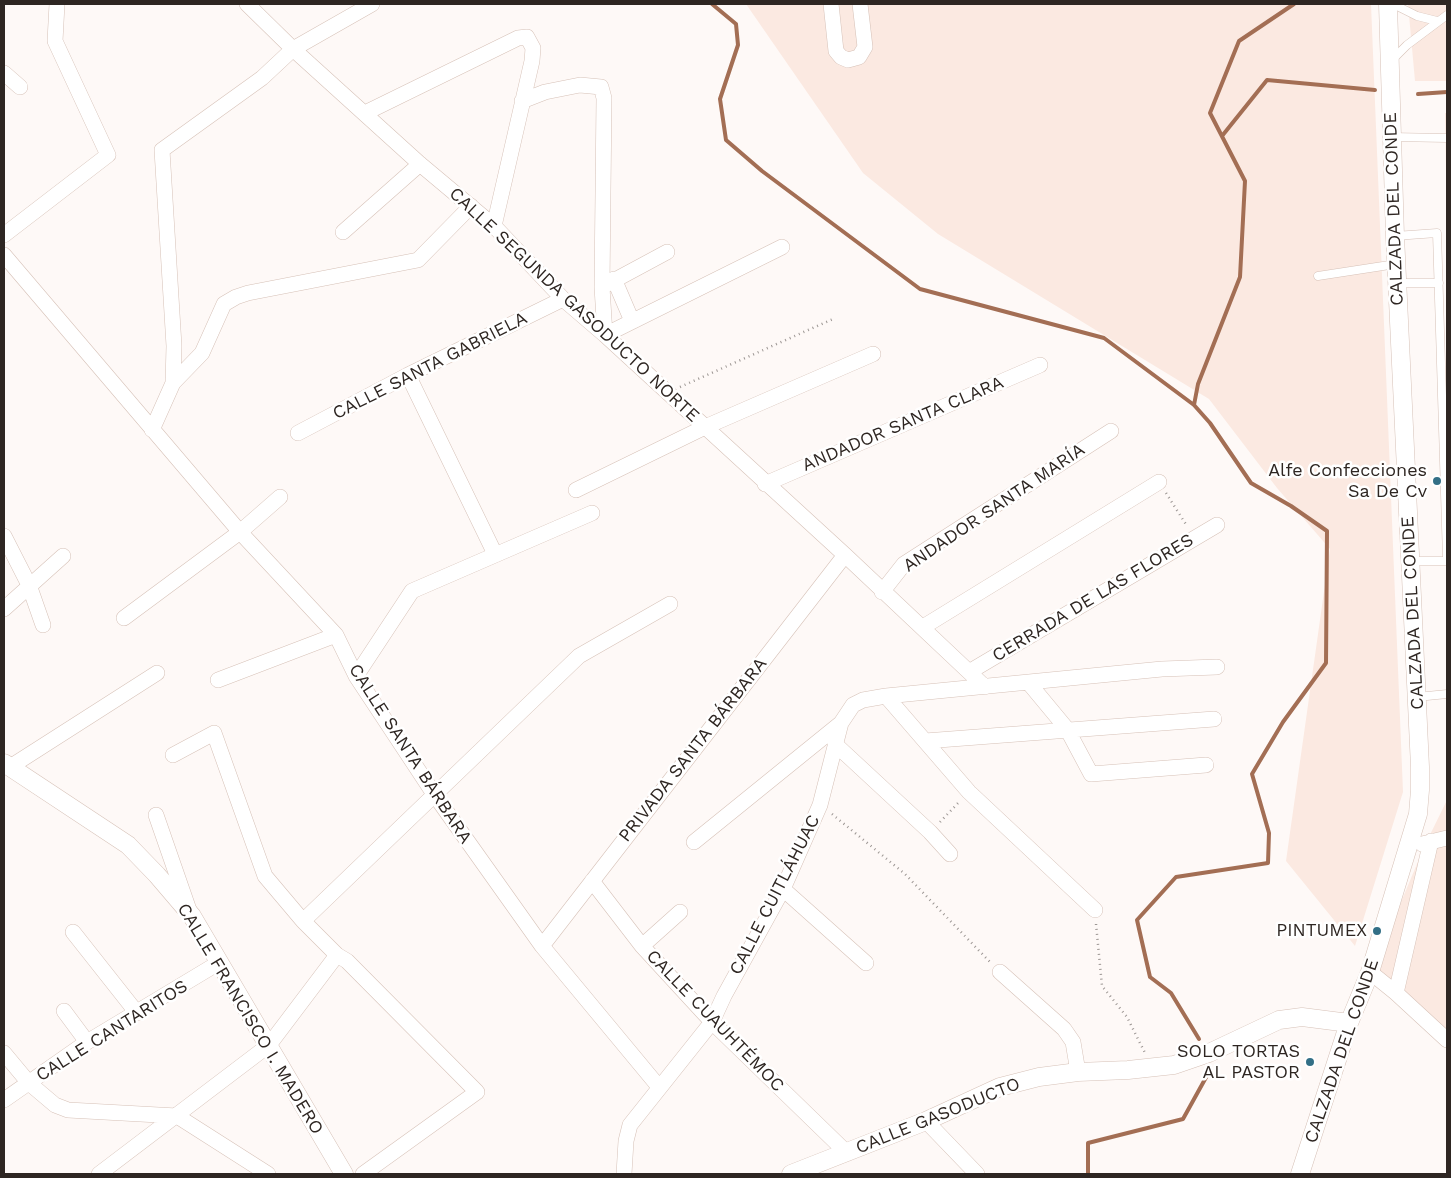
<!DOCTYPE html>
<html>
<head>
<meta charset="utf-8">
<style>
  body { margin:0 }
  #map { position:relative; width:1451px; height:1178px; overflow:hidden; background:#fef9f7; font-family:"Work Sans",sans-serif }
  canvas { display:block }
  .frame { position:absolute; inset:0; border:5px solid #2e2622; pointer-events:none }
</style>
</head>
<body>
<div id="map">
<canvas width="1451" height="1178"></canvas>
<div class="frame"></div>
</div>
<script>
const c = document.querySelector('canvas').getContext('2d');
c.lineJoin = 'round';
function fillPath(path, color) { c.fillStyle = color; c.fill(path, 'evenodd'); }
const shape = rows => new Path2D(rows.map(r => 'M' + r).join(''));
function strokePath(path, color, width, dash) { c.strokeStyle = color; c.lineWidth = width; c.lineCap = dash ? 'butt' : 'round'; c.setLineDash(dash || []); c.stroke(path); }
function label(font, color, halo, rows, align = 'center') {
  c.font = font + ' "Work Sans",sans-serif'; c.lineWidth = 5; c.setLineDash([]); c.textBaseline = 'middle'; c.strokeStyle = halo; c.fillStyle = color; for (const [text, x, y, turn = 0] of rows) {
    c.save(); c.translate(x, y); c.rotate((+turn || 0) * Math.PI / 180); c.textAlign = isNaN(turn) ? turn : align; if (halo) c.strokeText(text, 0, 0); c.fillText(text, 0, 0); c.restore();
  }
}
fillPath(shape([
  [746,4,1371,4,1403,792,1355,946,1286,861,1330,549,1277,488,1209,399,938,234,863,173],
  [1408,4,1447,4,1447,81,1415,81],
  [1445,113,1447,113,1447,241,1447,232],
  [1447,800,1447,1033,1374,966,1425,845]
]), '#fbe9e1');
strokePath(shape([
  [712,4,736,24,738,45,720,99,726,140,762,171,920,289,1104,338,1194,405,1210,423,1251,483,1291,506,1327,531,1326,663,1283,722,1252,774,1269,833,1268,863,1176,877,1137,920,1150,977,1171,993,1199,1039],
  [1418,94,1447,92],
  [1222,136,1267,80,1375,90],
  [1194,405,1198,384,1240,277,1245,181,1210,113,1239,41,1294,4],
  [1088,1174,1088,1143,1183,1119,1209,1072]
]), '#a36e54', 4);
const service = shape([
  [1393,4,1417,16,1437,21],
  [1391,61,1407,45,1447,15],
  [1391,137,1447,138],
  [1395,236,1437,233,1447,558],
  [1318,276,1396,264],
  [1397,283,1439,283],
  [1411,561,1447,561],
  [1417,697,1447,694]
]);
const minor = shape([
  [247,4,293,49,420,164,494,226,563,299,605,335,845,555,985,687],
  [831,4,836,51,841,57,848,60,859,57,865,47,860,4],
  [4,73,20,87],
  [522,101,545,92,580,85,601,87,604,98,602,287,605,335,782,247],
  [365,113,518,38,527,37,533,48,532,61,494,226],
  [343,232,420,164],
  [4,235,108,155,55,41,57,4],
  [4,255,240,532,336,635,356,676,434,794,542,946,659,1087],
  [614,279,632,321],
  [602,287,667,252],
  [408,375,495,554],
  [173,383,202,353,224,304,236,297,248,293,418,260,471,206],
  [152,430,173,383,174,346,162,150,262,78,293,49,372,4],
  [298,433,408,375,563,299],
  [765,484,1040,365],
  [576,490,705,427,873,354],
  [4,536,29,585,43,625],
  [882,592,904,564,1111,431],
  [4,609,63,556],
  [124,618,240,532,280,497],
  [923,627,1159,482],
  [969,672,1217,525],
  [356,676,412,591,592,513],
  [218,680,336,635],
  [1028,682,1067,729,1091,774,1206,765],
  [886,696,969,792,1095,910],
  [925,741,1214,719],
  [835,744,930,832,950,854],
  [173,755,214,733,265,876,303,921,337,955,347,961,477,1092,363,1174],
  [10,767,157,673],
  [156,815,189,910],
  [694,842,841,723],
  [1422,844,1447,838],
  [592,881,642,946,712,1022,847,1153],
  [783,889,866,963],
  [303,921,579,656,670,604],
  [73,932,137,1013],
  [542,946,845,555],
  [642,946,680,912],
  [1000,972,1064,1029,1073,1042,1078,1072],
  [1370,972,1396,993,1447,1040],
  [1396,993,1431,841],
  [64,1011,87,1042],
  [4,1053,29,1083,55,1105,68,1110,177,1116,268,1174],
  [4,1100,87,1042,220,962],
  [926,1121,977,1174],
  [99,1174,269,1045,337,955],
  [624,1174,626,1141,630,1125,712,1022,724,996,783,889,820,805,841,723,853,705,863,700,886,696,1162,669,1217,667]
]);
const tertiary = shape([
  [4,763,128,845,157,875,192,916,344,1174],
  [791,1174,926,1121,1000,1087,1039,1077,1078,1072,1128,1070,1174,1065,1209,1053,1279,1020,1302,1017,1349,1023],
  [1300,1174,1349,1023,1370,972,1418,814,1420,790,1420,767,1395,236,1388,4]
]);
strokePath(service, '#d6c1b7', 9);
strokePath(minor, '#d6c1b7', 16);
strokePath(tertiary, '#d6c1b7', 19);
strokePath(shape([
  [680,387,833,319],
  [1166,493,1187,526],
  [832,814,905,874,990,962],
  [940,822,960,801],
  [1096,924,1102,986,1127,1017,1145,1053]
]), '#9d9794', 2.5, [1, 4]);
strokePath(service, '#fff', 8);
strokePath(minor, '#fff', 15);
strokePath(tertiary, '#fff', 18);
for (const [x, y, r, color] of [
  [1437,481,5,"#336f86"],
  [1377,931,5,"#336f86"],
  [1310,1062,5,"#336f86"]
]) { const dot = new Path2D(); dot.arc(x, y, r, 0, 2 * Math.PI); c.fillStyle = color; c.fill(dot); strokePath(dot, '#fff', 2); }
label('18px', '#2e2622', '#fff', [
  ["CALZADA DEL CONDE",1394,209,-92],
  ["CALLE SEGUNDA GASODUCTO NORTE",574,305,43],
  ["CALLE SANTA GABRIELA",430,366,-27],
  ["ANDADOR SANTA CLARA",903,424,-23],
  ["ANDADOR SANTA MARÍA",994,508,-34],
  ["CERRADA DE LAS FLORES",1093,598,-31],
  ["CALZADA DEL CONDE",1413,613,-93],
  ["PRIVADA SANTA BÁRBARA",693,750,-52],
  ["CALLE SANTA BÁRBARA",410,754,57],
  ["CALLE CUITLÁHUAC",775,895,-63],
  ["CALLE FRANCISCO I. MADERO",250,1019,59],
  ["CALLE CUAUHTÉMOC",715,1021,46],
  ["CALLE CANTARITOS",112,1031,-32],
  ["CALZADA DEL CONDE",1342,1051,-71],
  ["CALLE GASODUCTO",938,1116,-22]
]);
label('18px', '#2e2622', '#fff', [
  ["Alfe Confecciones",1427,471],
  ["Sa De Cv",1427,492],
  ["PINTUMEX",1367,931],
  ["SOLO TORTAS",1300,1052],
  ["AL PASTOR",1300,1073]
], 'right');
</script>
</body>
</html>
